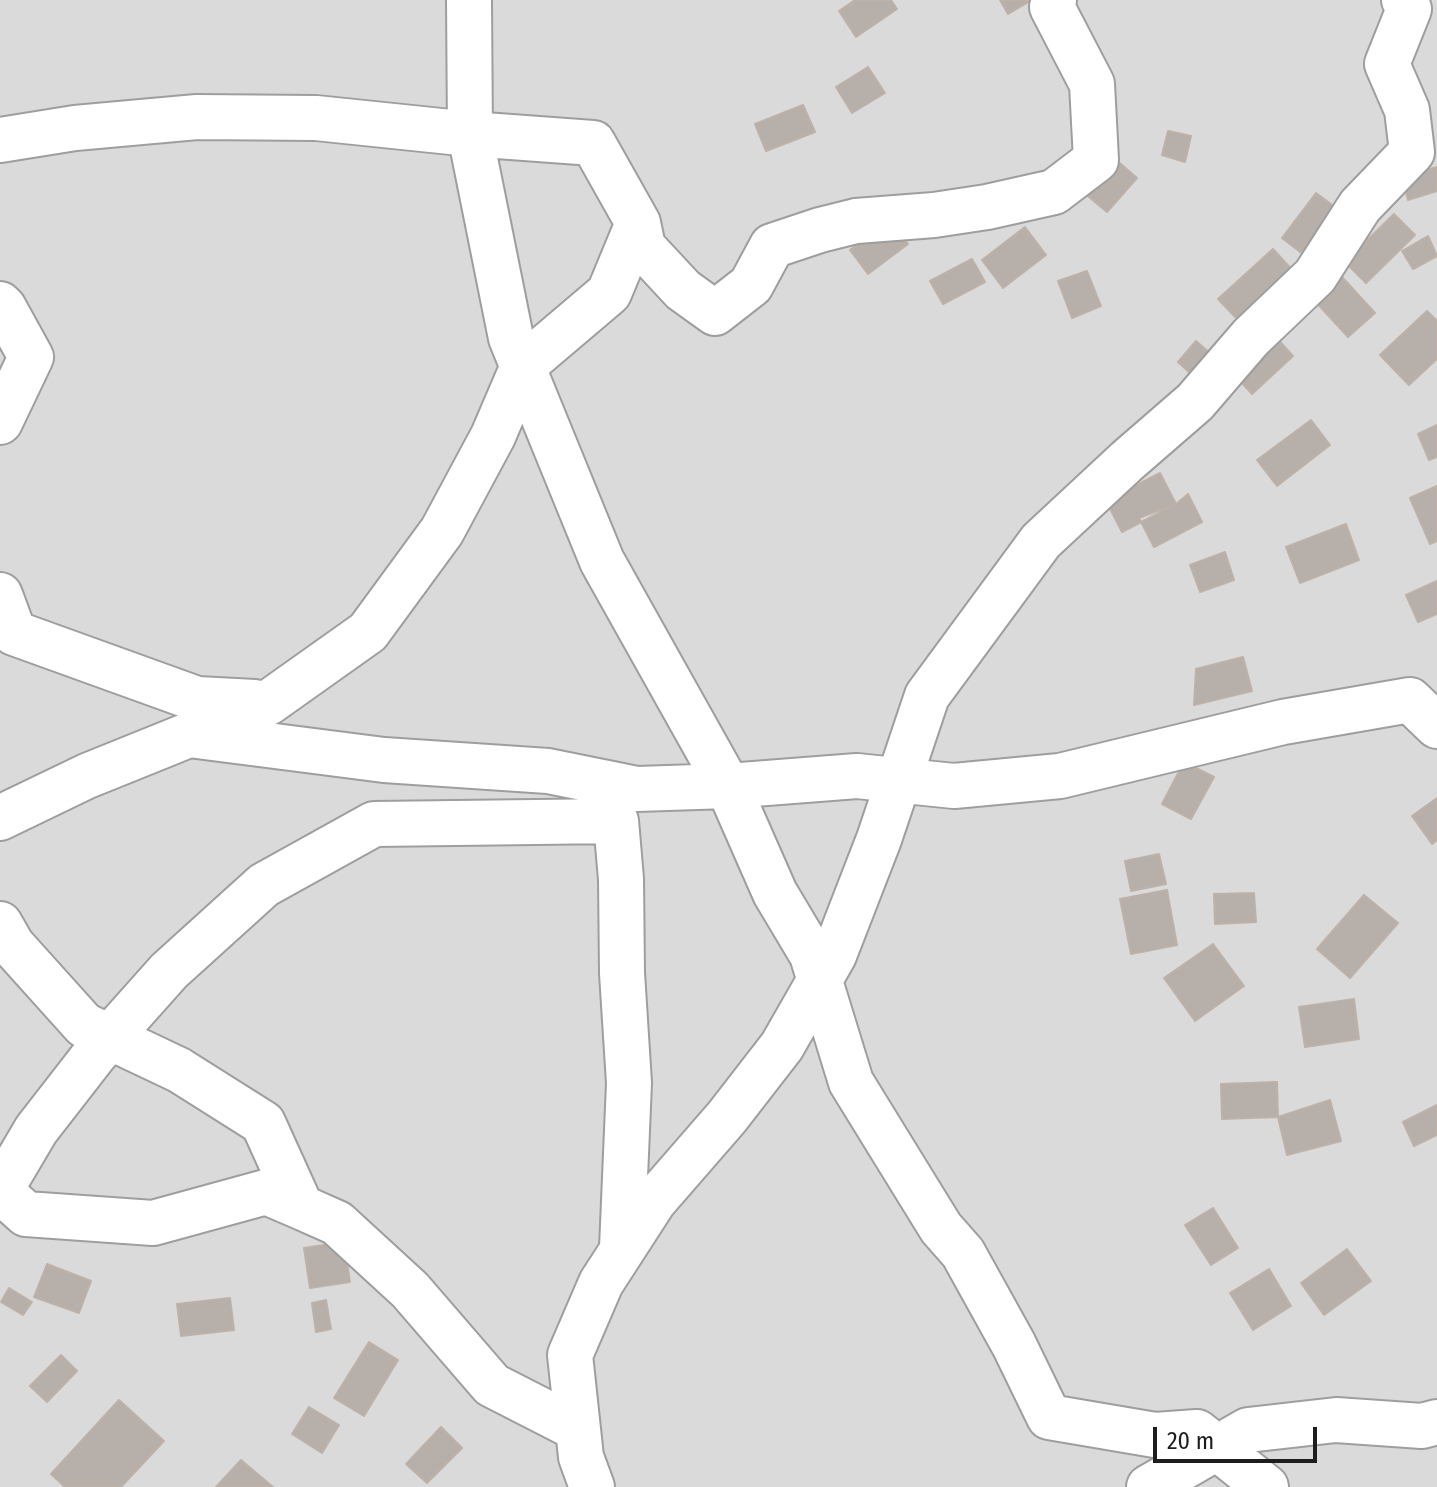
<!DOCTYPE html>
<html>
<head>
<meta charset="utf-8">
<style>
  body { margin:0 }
  #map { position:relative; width:1437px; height:1487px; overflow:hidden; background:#edeae4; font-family:"Fira Sans Condensed",sans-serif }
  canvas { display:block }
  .scale { position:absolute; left:1153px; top:1427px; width:164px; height:36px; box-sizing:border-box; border:4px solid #1d1d1d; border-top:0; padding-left:10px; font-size:24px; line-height:28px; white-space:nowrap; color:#1d1d1d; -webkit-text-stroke:6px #fff; paint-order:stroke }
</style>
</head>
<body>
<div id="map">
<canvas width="1437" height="1487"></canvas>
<div class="scale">20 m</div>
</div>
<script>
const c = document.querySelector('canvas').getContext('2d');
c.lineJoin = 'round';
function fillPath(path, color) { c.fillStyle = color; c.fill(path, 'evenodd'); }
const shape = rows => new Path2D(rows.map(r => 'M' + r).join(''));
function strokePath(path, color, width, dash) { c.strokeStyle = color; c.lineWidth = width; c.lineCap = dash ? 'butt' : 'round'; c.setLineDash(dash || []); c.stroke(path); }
fillPath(shape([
  [0,0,1437,0,1437,1487,0,1487]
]), '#dbdada');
const building = shape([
  [855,0,891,0,897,9,856,37,839,11,855,0],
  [1000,0,1032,0,1008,14,1000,0],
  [868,67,885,93,852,113,836,87,868,67],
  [803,105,815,132,766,151,755,124,803,105],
  [1168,131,1191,136,1185,162,1162,155,1168,131],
  [1114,158,1137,178,1107,212,1083,192,1114,158],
  [1437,167,1437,191,1408,200,1402,177,1437,167],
  [1316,193,1343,213,1308,258,1282,238,1316,193],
  [1394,214,1415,235,1366,283,1345,262,1394,214],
  [890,220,908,244,868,274,850,250,890,220],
  [1025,227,1046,255,1003,288,982,260,1025,227],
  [1428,236,1437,256,1413,269,1402,251,1428,236],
  [1273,249,1295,273,1241,323,1218,299,1273,249],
  [972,259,985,282,943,304,930,281,972,259],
  [1330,264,1375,313,1348,337,1303,288,1330,264],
  [1087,271,1101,306,1072,318,1058,281,1087,271],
  [1427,311,1437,321,1437,359,1409,385,1380,355,1427,311],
  [1274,335,1293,356,1252,394,1233,373,1274,335],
  [1196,341,1220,362,1201,383,1178,362,1196,341],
  [1311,420,1330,445,1277,486,1257,460,1311,420],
  [1437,425,1437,457,1429,460,1418,434,1437,425],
  [1160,473,1176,504,1122,532,1106,501,1160,473],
  [1437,486,1437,541,1430,544,1410,498,1437,486],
  [1188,494,1202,522,1154,547,1139,518,1176,504,1188,494],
  [1346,524,1359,560,1300,583,1286,547,1346,524],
  [1225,552,1234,580,1200,592,1190,565,1225,552],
  [1437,581,1437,614,1418,622,1406,595,1437,581],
  [1243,657,1252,691,1194,705,1196,669,1243,657],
  [1184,762,1214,777,1191,819,1162,804,1184,762],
  [1437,798,1437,840,1432,844,1412,816,1437,798],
  [1159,854,1166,884,1131,891,1125,861,1159,854],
  [1167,890,1177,945,1131,954,1120,899,1167,890],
  [1254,893,1256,922,1215,924,1214,894,1254,893],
  [1364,895,1398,923,1350,978,1317,949,1364,895],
  [1213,944,1244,986,1195,1021,1164,978,1213,944],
  [1354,999,1359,1039,1305,1047,1299,1007,1354,999],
  [1277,1082,1278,1117,1222,1119,1221,1084,1277,1082],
  [1330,1100,1341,1141,1287,1155,1278,1117,1330,1100],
  [1437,1105,1437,1135,1414,1146,1403,1122,1437,1105],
  [1213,1208,1238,1248,1211,1265,1185,1225,1213,1208],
  [344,1242,350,1282,310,1288,304,1248,344,1242],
  [1347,1249,1371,1281,1324,1315,1301,1283,1347,1249],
  [47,1264,91,1281,79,1313,34,1297,47,1264],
  [1269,1269,1291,1306,1253,1330,1230,1293,1269,1269],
  [9,1288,32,1302,23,1315,1,1302,9,1288],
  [230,1298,234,1330,181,1336,177,1304,230,1298],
  [326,1300,331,1329,316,1332,312,1303,326,1300],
  [369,1342,398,1360,364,1416,334,1398,369,1342],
  [61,1355,77,1371,47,1402,30,1386,61,1355],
  [119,1400,164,1441,121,1487,65,1487,51,1474,119,1400],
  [309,1407,339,1425,322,1453,292,1434,309,1407],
  [441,1427,462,1448,427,1483,406,1464,441,1427],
  [241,1460,273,1487,216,1487,241,1460]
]);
fillPath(building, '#b6afaa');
strokePath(building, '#bdb1a8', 2);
const minor = shape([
  [469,0,470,134,511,338,602,561,728,786,775,893,812,955,851,1082,941,1228,963,1253,1014,1345,1049,1417,1155,1435,1197,1432,1266,1487],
  [0,140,75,128,197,117,316,118,470,134,593,143,638,223,643,247,683,290,715,313,751,285,772,246,820,230,856,221,934,215,987,207,1054,192,1096,160,1092,84,1052,7,1054,0],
  [0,304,4,308,31,357,0,422],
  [0,595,14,633,197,699,255,702],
  [189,735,384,760,548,771,637,789,728,786,857,776,954,786,1060,776,1283,722,1410,700,1437,726],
  [0,818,87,776,268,703,368,632,442,531,493,436,523,366,609,293,638,223],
  [0,924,12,945,84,1025,179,1070,263,1123,301,1207],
  [0,1191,36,1130,95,1054,169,971,264,885,374,824,616,821,621,879,622,973,629,1083,622,1248],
  [0,1191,26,1214,153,1223,266,1192,301,1207,337,1223,410,1290,492,1385,578,1429],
  [592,1487,581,1457,570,1355,601,1283,654,1201,727,1117,782,1046,834,955,879,839,927,696,1041,541,1127,461,1195,402,1251,337,1315,276,1360,206,1412,152,1407,110,1387,64,1409,9,1404,0],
  [1149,1487,1248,1430,1336,1420,1422,1426,1437,1422]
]);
strokePath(minor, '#9e9e9e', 48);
strokePath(minor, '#fff', 44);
</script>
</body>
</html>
